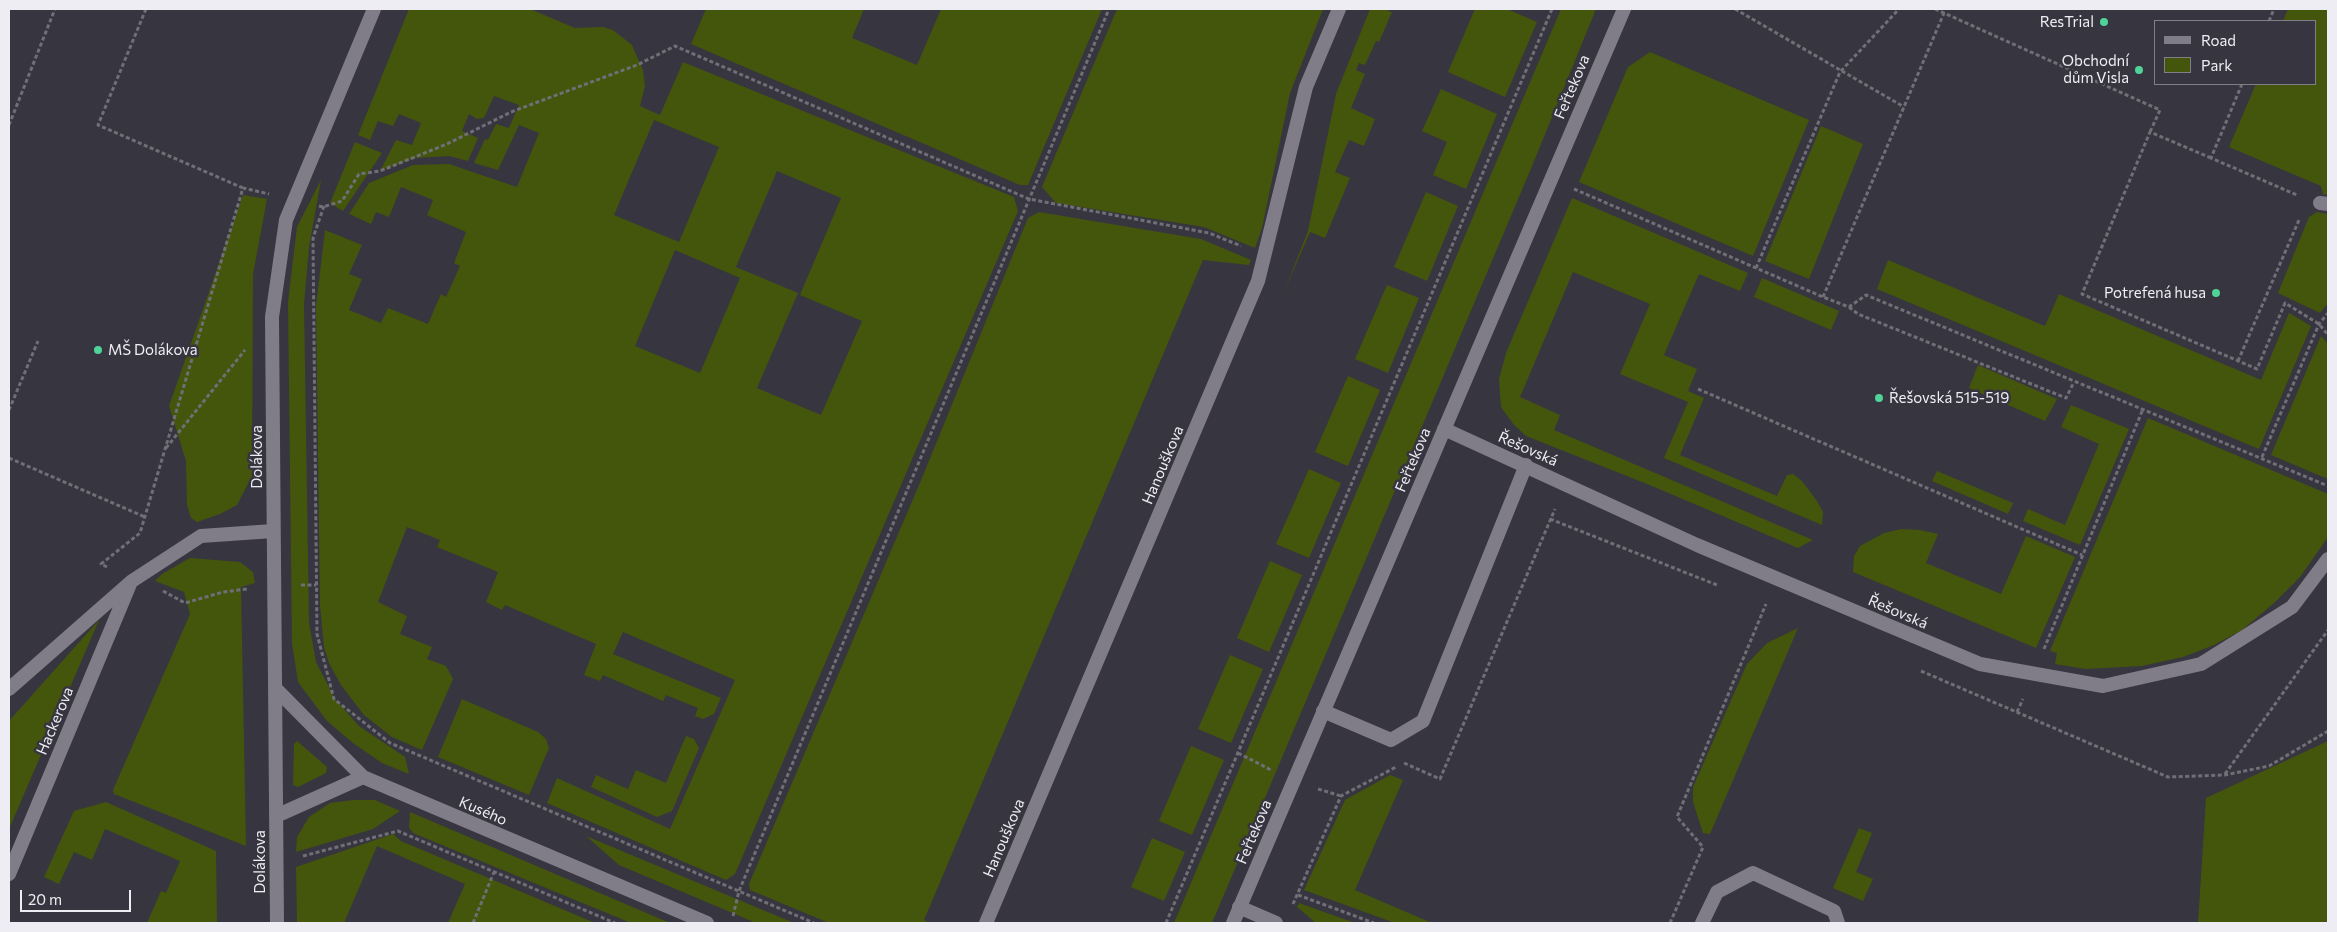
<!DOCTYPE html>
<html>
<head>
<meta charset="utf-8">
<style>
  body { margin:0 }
  #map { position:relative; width:2337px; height:932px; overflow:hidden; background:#37353f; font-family:Commissioner,sans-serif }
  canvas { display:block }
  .frame { position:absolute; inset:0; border:10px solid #eeedf4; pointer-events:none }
  .legend { position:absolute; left:2154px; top:20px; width:162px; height:65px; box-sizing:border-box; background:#37353f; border:1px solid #807f87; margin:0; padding:6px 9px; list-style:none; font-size:15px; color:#eeedf4 }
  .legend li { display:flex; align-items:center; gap:10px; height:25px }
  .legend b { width:25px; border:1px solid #807f87 }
  .scale { position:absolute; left:20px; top:890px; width:111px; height:22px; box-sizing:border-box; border:2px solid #eeedf4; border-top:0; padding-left:6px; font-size:15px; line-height:18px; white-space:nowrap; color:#eeedf4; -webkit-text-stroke:4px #37353f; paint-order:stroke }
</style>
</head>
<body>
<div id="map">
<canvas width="2337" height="932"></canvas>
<div class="frame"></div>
<ul class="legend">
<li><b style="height:6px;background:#807d89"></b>Road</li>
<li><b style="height:14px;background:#44560c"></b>Park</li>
</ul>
<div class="scale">20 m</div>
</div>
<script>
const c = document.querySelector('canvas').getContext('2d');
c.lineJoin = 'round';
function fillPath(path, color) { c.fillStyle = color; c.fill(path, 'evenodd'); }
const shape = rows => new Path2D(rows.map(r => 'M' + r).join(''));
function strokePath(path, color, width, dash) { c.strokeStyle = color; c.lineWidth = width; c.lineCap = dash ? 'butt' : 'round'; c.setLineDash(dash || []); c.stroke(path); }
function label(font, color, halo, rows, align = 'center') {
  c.font = font + ' Commissioner,sans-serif'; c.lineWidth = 5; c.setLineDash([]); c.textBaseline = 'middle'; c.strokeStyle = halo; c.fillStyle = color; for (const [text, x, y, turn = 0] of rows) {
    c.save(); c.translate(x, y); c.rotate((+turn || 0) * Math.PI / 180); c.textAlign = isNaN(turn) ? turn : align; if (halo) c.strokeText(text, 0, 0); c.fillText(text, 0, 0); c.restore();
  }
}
fillPath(shape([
  [409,9,530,9,575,28,603,27,613,30,632,45,643,70,645,86,640,106,660,115,683,62,1014,197,1018,211,735,874,726,880,547,803,557,778,670,829,735,680,623,632,613,654,721,698,714,714,703,719,695,716,698,708,666,695,663,701,603,675,600,681,584,675,596,644,505,605,502,610,486,602,498,572,437,547,440,540,407,527,378,602,407,616,400,634,432,647,427,659,446,666,453,679,422,750,392,737,364,715,341,685,329,663,324,647,320,605,316,306,325,230,362,245,349,274,362,279,349,310,381,323,388,308,428,324,441,294,446,297,460,266,454,263,466,232,427,215,433,200,401,187,389,217,376,212,371,224,349,214,369,183,413,165,449,164,517,187,539,133,519,125,498,170,474,163,485,139,488,140,496,124,509,128,519,105,494,96,484,118,477,119,469,114,462,131,478,138,468,161,449,156,415,158,380,171,396,140,412,145,421,123,399,114,393,126,378,121,370,140,358,135],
  [654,120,719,147,679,242,614,215],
  [777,171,841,198,800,295,862,321,821,415,757,388,798,293,736,267],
  [675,250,740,278,700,373,635,346],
  [706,9,864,9,852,38,917,65,941,9,1102,9,1028,185,1020,185,691,44],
  [1117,9,1323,9,1290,93,1262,228,1255,248,1204,227,1056,203,1042,187],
  [1370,9,1389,9,1388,11,1392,12,1379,42,1376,41,1365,65,1359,63,1356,70,1365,74,1351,108,1375,119,1364,146,1349,140,1335,172,1350,178,1325,238,1310,232,1283,294,1308,231,1336,94],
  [1475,9,1507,9,1537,22,1505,97,1448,72],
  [1561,9,1596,9,1530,171,1212,923,1174,923],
  [2288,9,2328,9,2328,195,2323,194,2321,186,2229,147,2256,84,2316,84,2316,21,2283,21],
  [1650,52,1809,120,1753,256,1579,182,1628,67],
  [1441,89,1497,114,1466,189,1433,175,1447,142,1422,131],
  [1821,126,1863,144,1809,279,1765,261],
  [355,142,382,153,343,211,330,203],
  [321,180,309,247,304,304,309,623,316,662,335,699,359,726,405,757,409,774,382,763,353,743,327,721,298,682,292,643,288,302,297,227],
  [1426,192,1458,206,1427,281,1394,267],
  [243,195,267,199,253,274,252,476,237,505,220,514,197,522,191,518,187,505,186,461,169,406],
  [1572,198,1748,273,1740,291,1699,274,1664,355,1697,369,1688,391,1704,398,1680,455,1777,496,1787,475,1793,474,1802,481,1817,501,1823,512,1822,525,1664,458,1688,402,1620,374,1650,304,1573,272,1520,397,1560,415,1554,430,1813,540,1798,548,1652,486,1526,436,1514,425,1501,407,1499,379,1506,353],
  [1039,212,1201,239,1251,260,1249,265,1203,260,924,920,929,923,829,923,750,890,749,884,922,478,1028,218],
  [2317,212,2328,214,2328,303,2320,313,2278,293,2309,217],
  [1888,260,2045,326,2059,294,2261,380,2289,313,2311,326,2259,449,1877,289],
  [1762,278,1839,311,1831,330,1754,297],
  [1387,285,1419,298,1388,373,1355,359],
  [2321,336,2328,344,2328,479,2271,455],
  [1978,365,2057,399,2045,421,1969,388],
  [1348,376,1380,390,1348,466,1315,452],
  [2071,405,2129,429,2080,545,2023,521,2028,509,2065,525,2099,444,2061,427],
  [2148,418,2328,494,2328,537,2300,577,2274,603,2242,630,2214,645,2183,657,2142,666,2086,669,2055,664,2057,653,2050,651],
  [1309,469,1341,483,1309,558,1276,544],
  [1937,471,2013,503,2008,514,1932,481],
  [1901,529,1920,530,1938,534,1926,563,2001,594,2026,536,2075,557,2036,648,1853,572,1854,556,1860,546,1884,533],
  [190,558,240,562,253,572,255,583,241,587,246,846,114,794,113,790,190,614,184,592,155,581,162,574],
  [1270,561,1302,575,1269,652,1237,638],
  [99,620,9,829,9,721],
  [1798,628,1710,834,1703,833,1693,802,1693,787,1747,664,1767,643],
  [1230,655,1263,669,1231,743,1198,729],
  [462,699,538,732,546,739,549,748,529,795,438,757],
  [686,736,694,739,699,748,672,811,657,817,591,787,596,775,628,789,636,770,666,783],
  [297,741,327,767,326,773,298,787,293,785,294,744],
  [2328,741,2328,923,2198,923,2206,798],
  [1191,746,1224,760,1192,835,1159,821],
  [1390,775,1403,780,1355,890,1432,923,1395,923,1304,890,1345,800],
  [353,800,375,800,400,811,373,829,296,852,297,837,309,817,330,803],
  [106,802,216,851,217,923,147,923,161,891,166,893,180,861,105,829,92,860,74,852,59,884,44,877,74,811],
  [410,812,670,923,671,923,631,923,413,833,409,828],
  [1859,828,1872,833,1856,872,1873,879,1863,901,1833,888],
  [393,834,401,841,595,923,448,923,465,884,377,846,344,923,297,923,296,867],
  [586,836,794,923,756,923,619,865],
  [1152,838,1185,852,1164,901,1131,887],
  [1299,903,1355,923,1316,923,1297,907]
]), '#44560c');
strokePath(shape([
  [146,9,98,125,243,188],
  [1735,9,1904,107],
  [1935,9,2160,110,2150,132],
  [2269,21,2274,9],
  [2242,84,2211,158,2297,195],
  [9,125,55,9],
  [2211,158,2150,132,2082,294,2257,369,2285,303,2319,324,2328,335],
  [1574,189,1823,297,1849,307,1866,295,2328,486],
  [319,206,323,207,342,201,359,174,380,171,447,144,511,112,637,65,675,46,1029,199,1209,233,1241,246],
  [324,206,313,238,317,634,334,699,390,743,814,923],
  [1756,268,1840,72,1899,9],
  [1823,297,1944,13],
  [1849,307,1858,314,2066,398,2074,382],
  [2238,361,2299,220],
  [1698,389,2082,555],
  [9,410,38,341],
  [166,448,245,350],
  [2262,457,2319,324,2328,313],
  [9,458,145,517],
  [1550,519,1717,585],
  [107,567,101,564,140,533,243,188,269,194],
  [301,585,316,585],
  [163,591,185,603,223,592,247,589],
  [2044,649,2143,409],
  [1921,671,2168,777,2225,775,2269,766,2328,731],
  [2017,712,2023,699],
  [1238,753,1271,770],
  [1404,763,1440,779,1555,509],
  [2225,774,2328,630],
  [1318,789,1341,796],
  [303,856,398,831,615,923],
  [1298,895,1374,923],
  [1293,904,1341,796,1396,767],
  [733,916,739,891,1109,9],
  [473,923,494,872],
  [1166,923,1552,9],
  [1670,923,1703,847,1677,817,1766,604]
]), '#706f78', 3, [4, 2.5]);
strokePath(shape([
  [2320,203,2328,204],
  [1323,711,1391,740,1423,721,1526,465],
  [1702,923,1717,892,1753,873,1834,911,1838,923]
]), '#807d89', 14);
strokePath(shape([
  [1444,429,1697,545,1980,664,2103,686,2201,664,2292,607,2328,559],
  [275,688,363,777,707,923],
  [9,689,132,581,201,536,273,531],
  [276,816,363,777],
  [9,874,130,584],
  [1239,907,1276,923],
  [277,923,272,317,286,220,374,9],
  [986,923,1258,281,1306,87,1339,9],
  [1233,923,1624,9]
]), '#807d89', 14);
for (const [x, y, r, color] of [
  [2104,22,5,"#50d398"],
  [2139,70,5,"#50d398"],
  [2216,293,5,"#50d398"],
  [98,350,5,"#50d398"],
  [1879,398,5,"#50d398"]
]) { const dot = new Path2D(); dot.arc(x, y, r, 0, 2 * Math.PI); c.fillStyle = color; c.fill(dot); strokePath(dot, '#37353f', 2); }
label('15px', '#eeedf4', '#37353f', [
  ["ResTrial",2094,22],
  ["Obchodní",2129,61],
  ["dům Visla",2129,78],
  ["Potrefená husa",2206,293],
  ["MŠ Dolákova",108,350,"left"],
  ["Řešovská 515-519",1889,398,"left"]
], 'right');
label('15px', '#eeedf4', '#37353f', [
  ["Feřtekova",1572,87,-67],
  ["Řešovská",1528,449,24],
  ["Dolákova",257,457,-90],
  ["Feřtekova",1413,460,-67],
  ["Hanouškova",1163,465,-67],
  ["Řešovská",1898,612,23],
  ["Hackerova",55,721,-67],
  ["Kusého",483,811,23],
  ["Feřtekova",1254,832,-67],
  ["Hanouškova",1004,838,-67],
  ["Dolákova",260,862,-90]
]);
</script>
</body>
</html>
